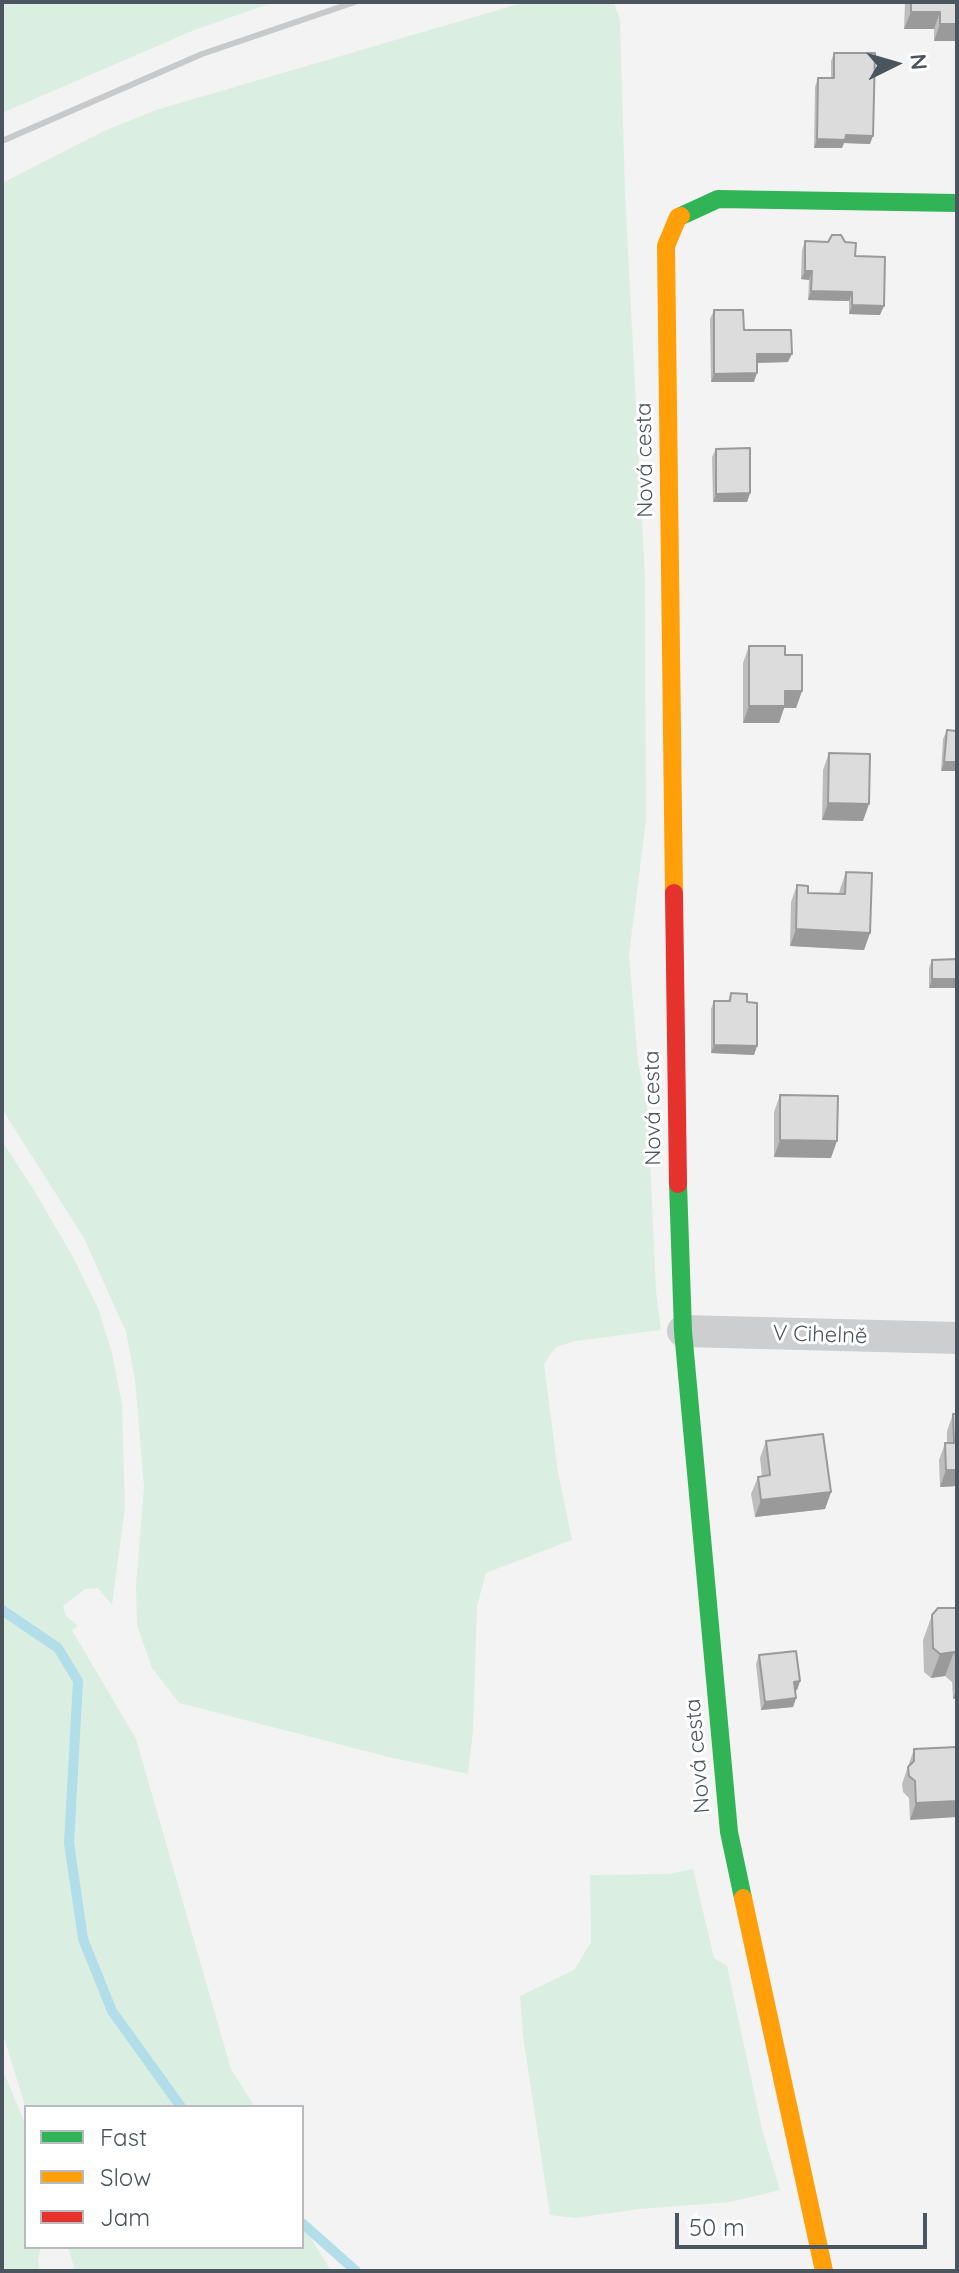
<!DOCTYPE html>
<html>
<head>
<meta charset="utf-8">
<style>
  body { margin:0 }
  #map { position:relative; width:959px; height:2273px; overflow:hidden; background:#f3f3f3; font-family:Quicksand,sans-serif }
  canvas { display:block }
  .frame { position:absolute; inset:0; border:4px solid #4b555e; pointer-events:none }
  .legend { position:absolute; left:24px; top:2105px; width:280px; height:144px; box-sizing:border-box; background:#fff; border:2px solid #b7bbbf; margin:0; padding:10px 14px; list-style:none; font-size:24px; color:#4b555e }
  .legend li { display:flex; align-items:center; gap:16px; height:40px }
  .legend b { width:40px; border:2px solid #b7bbbf }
  .north { position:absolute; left:855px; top:24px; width:80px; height:80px; -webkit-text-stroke:6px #fff; paint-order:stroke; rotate:85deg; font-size:22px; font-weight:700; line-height:32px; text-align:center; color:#4b555e }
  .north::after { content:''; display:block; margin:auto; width:28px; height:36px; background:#4b555e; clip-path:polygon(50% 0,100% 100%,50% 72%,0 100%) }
  .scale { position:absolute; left:675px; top:2213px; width:252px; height:36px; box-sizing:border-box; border:4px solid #4b555e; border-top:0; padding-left:10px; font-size:24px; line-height:28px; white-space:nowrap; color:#4b555e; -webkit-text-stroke:6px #fff; paint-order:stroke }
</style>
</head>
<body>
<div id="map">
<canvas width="959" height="2273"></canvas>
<div class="frame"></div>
<ul class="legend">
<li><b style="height:10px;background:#30b455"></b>Fast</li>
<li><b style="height:10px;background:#ff9f0a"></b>Slow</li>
<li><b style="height:10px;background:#e5322d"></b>Jam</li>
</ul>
<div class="north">N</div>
<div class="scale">50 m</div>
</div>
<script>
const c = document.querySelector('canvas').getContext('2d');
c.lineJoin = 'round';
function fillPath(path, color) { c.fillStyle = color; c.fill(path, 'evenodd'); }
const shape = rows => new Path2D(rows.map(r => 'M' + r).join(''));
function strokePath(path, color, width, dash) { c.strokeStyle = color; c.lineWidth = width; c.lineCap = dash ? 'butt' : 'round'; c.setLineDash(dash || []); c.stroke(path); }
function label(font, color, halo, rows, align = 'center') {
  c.font = font + ' Quicksand,sans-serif'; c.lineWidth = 6; c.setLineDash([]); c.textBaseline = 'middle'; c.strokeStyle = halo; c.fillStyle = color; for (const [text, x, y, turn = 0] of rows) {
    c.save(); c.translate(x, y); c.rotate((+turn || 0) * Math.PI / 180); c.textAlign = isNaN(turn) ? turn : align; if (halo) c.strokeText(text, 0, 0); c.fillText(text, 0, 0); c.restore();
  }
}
fillPath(shape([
  [2,2,274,2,192,31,2,113],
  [614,2,620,20,625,193,645,578,646,820,629,955,638,1062,648,1113,656,1291,661,1330,576,1341,556,1347,544,1364,558,1472,572,1540,486,1573,477,1606,473,1731,468,1774,389,1757,179,1703,152,1668,137,1625,136,1585,144,1487,135,1380,126,1332,84,1238,2,1109,2,183,102,132,156,110,522,3],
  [2,1141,34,1190,73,1257,98,1308,112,1353,122,1404,125,1507,112,1605,98,1588,85,1589,63,1606,66,1616,78,1626,72,1630,136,1739,231,2069,255,2107,26,2107,26,2109,2,2031],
  [693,1869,714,1958,727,1966,762,2129,780,2190,730,2202,640,2209,575,2218,550,2215,523,2036,520,1996,574,1970,591,1942,590,1875,669,1874],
  [2,2068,26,2126,26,2247,41,2247,38,2260,40,2271,2,2271],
  [302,2223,331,2271,73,2271,74,2267,68,2247,302,2247]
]), '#daefe2');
strokePath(shape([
  [2,1610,58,1648,78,1681,69,1843,83,1939,112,2011,181,2107],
  [302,2223,356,2271]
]), '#b2dee9', 10);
strokePath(shape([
  [683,1331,957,1338]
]), '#cdced0', 32);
strokePath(shape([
  [681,216,718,199,957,203],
  [678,1184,683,1331,729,1832,743,1898]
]), '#30b455', 18);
strokePath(shape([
  [674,893,666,246,678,217,681,216],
  [743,1898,824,2271]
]), '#ff9f0a', 18);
strokePath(shape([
  [674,893,678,1184]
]), '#e5322d', 18);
strokePath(shape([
  [2,141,202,54,355,2]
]), '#c8c9ca', 6);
fillPath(shape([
  [905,2,957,2,957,41,934,41,934,29,904,29],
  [834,53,870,144,844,143,842,148,814,148,815,87,818,78,831,78,831,61],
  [805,241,855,256,880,315,849,314,849,301,808,300,809,280,801,279,802,250],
  [714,310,744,330,788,362,757,363,754,382,711,382,710,319],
  [716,449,750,493,747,502,713,502,712,457],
  [749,646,785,655,802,691,796,708,784,708,779,723,743,723,743,663],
  [947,730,957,731,941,771,943,739],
  [829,753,863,821,822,820,823,770],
  [846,872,870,933,864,950,790,946,791,902,797,885,808,893,839,894,840,889],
  [957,959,929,988,929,968,932,960],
  [731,993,747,1002,754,1055,711,1053,711,1009,714,1001,728,1001],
  [780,1095,831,1158,774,1157,774,1112],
  [953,1414,957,1414,957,1486,940,1487,939,1460,945,1443,947,1443,947,1431],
  [766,1441,831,1492,825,1509,755,1517,751,1494,758,1477,762,1476,760,1458],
  [957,1608,957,1698,953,1699,952,1682,945,1676,931,1678,924,1672,923,1640,932,1615],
  [759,1655,800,1681,797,1690,795,1690,796,1698,793,1707,761,1710,756,1664],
  [957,1747,910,1820,909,1798,903,1792,902,1784,914,1749]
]), '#bdbdbe');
fillPath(shape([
  [911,12,940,12,934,29,904,29],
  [940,24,957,24,957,41,934,41],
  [846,135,873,136,870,144,844,143,842,148,814,148,817,139],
  [805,271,812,271,809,280,801,279],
  [811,291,852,292,849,301,808,300],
  [852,305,884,306,880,315,849,314],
  [757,354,792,354,788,362,754,363],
  [757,373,754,382,711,382,714,374],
  [750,493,747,502,713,502,716,494],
  [785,691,802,691,796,708,784,708,779,723,743,723,749,706],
  [944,762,957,762,957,771,941,771],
  [828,803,869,804,863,821,822,820],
  [796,929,870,933,864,950,790,946],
  [932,979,957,979,957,988,929,988],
  [714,1045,757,1046,754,1055,711,1053],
  [780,1140,837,1141,831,1158,774,1157],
  [946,1470,957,1470,957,1486,940,1487],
  [831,1492,825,1509,755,1517,761,1500],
  [954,1652,945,1676,931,1678,940,1654],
  [800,1681,797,1690,791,1691,794,1682],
  [957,1687,957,1698,953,1699],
  [796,1698,793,1707,761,1710,765,1702],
  [957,1801,957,1817,910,1820,916,1803]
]), '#9a9a9b');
const building = shape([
  [911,2,957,2,957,24,940,24,940,12,911,12,911,2],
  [834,53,875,53,873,136,846,135,845,140,817,139,818,78,834,78,834,53],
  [832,235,841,235,845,242,856,243,855,256,885,257,884,306,852,305,852,292,811,291,812,271,805,271,805,241,828,242,832,235],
  [714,310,743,310,744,330,791,330,792,354,757,354,757,373,714,374,714,310],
  [750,448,750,493,716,494,716,449,750,448],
  [749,646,785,646,785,655,802,655,802,691,785,691,785,706,749,706,749,646],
  [947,730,957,731,957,762,944,762,947,730],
  [829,753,870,754,869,804,828,803,829,753],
  [846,872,872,873,870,933,796,929,797,885,808,886,808,893,845,894,846,872],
  [957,959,957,979,932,979,932,960,957,959],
  [731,993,747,994,747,1002,757,1003,757,1046,714,1045,714,1001,730,1001,731,993],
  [780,1095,838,1096,837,1141,780,1140,780,1095],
  [953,1414,957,1414,957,1470,946,1470,945,1443,954,1443,953,1414],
  [823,1434,831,1492,761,1500,758,1477,770,1475,766,1441,823,1434],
  [938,1608,957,1608,957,1655,954,1652,940,1654,933,1648,932,1615,938,1608],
  [796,1651,800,1681,794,1682,796,1698,765,1702,759,1655,796,1651],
  [957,1747,957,1801,916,1803,915,1781,909,1776,908,1767,914,1761,914,1749,957,1747]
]);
fillPath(building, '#dcdcdd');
strokePath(building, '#9a9a9b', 2);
label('22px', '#4b555e', '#fff', [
  ["Nová cesta",645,460,-91],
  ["Nová cesta",653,1108,-91],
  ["V Cihelně",820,1335,2],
  ["Nová cesta",698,1756,-95]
]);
</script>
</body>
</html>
